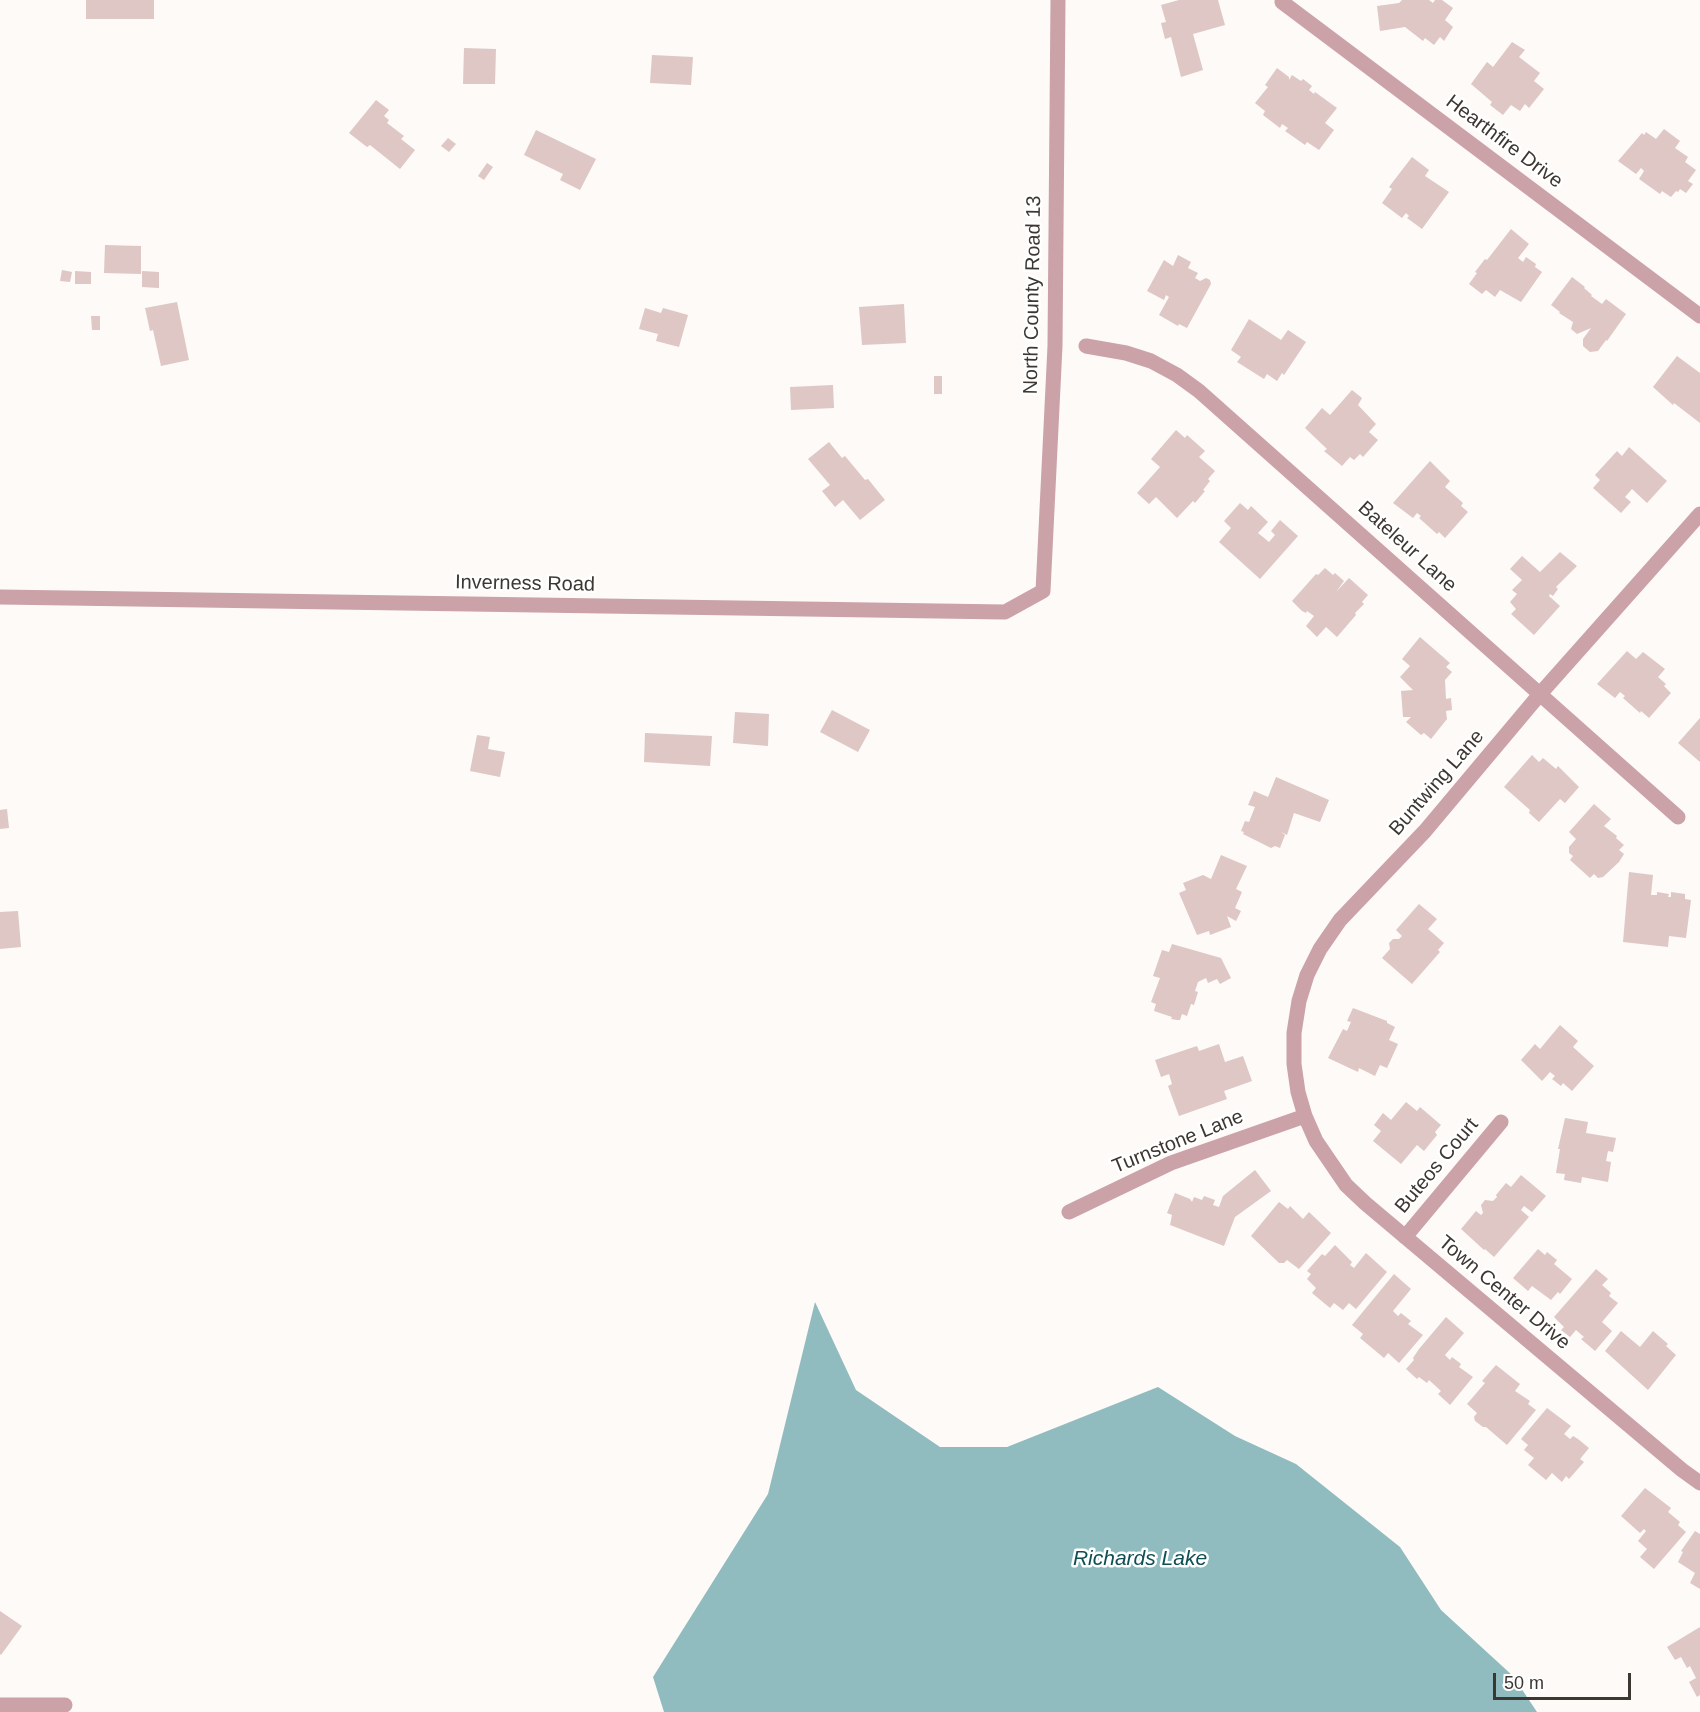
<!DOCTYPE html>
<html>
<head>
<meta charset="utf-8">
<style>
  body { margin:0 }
  #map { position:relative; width:1700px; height:1712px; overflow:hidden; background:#fdfaf7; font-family:Arial,sans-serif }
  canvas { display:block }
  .scale { position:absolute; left:1493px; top:1673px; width:138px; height:27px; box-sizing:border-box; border:3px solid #3d3731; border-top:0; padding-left:8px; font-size:18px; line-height:21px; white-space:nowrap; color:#3d3731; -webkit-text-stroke:4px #fff; paint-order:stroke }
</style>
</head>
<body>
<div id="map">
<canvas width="1700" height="1712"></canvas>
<div class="scale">50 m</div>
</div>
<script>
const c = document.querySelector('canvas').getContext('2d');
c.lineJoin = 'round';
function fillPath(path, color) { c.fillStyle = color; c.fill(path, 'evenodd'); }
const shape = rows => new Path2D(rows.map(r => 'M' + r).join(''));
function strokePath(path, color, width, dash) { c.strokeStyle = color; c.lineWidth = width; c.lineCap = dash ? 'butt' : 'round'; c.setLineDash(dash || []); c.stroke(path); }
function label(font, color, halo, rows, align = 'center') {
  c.font = font + ' Arial,sans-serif'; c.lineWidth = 5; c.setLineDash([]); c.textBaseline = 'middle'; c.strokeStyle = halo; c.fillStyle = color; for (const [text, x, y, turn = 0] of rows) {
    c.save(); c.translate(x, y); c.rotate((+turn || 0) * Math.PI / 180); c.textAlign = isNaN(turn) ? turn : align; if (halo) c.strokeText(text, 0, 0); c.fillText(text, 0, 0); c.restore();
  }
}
fillPath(shape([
  [815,1302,856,1390,940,1447,1007,1447,1158,1387,1235,1436,1296,1464,1400,1547,1441,1610,1513,1676,1537,1712,664,1712,653,1677,768,1494]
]), '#90bcbf');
fillPath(shape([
  [86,0,154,0,154,19,86,19],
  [1179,0,1218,0,1225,25,1193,34,1203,70,1181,77,1171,37,1165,39,1161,23,1166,22,1161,5],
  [1402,0,1429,0,1433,3,1435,0,1442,0,1453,8,1445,20,1453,27,1444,41,1440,37,1434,45,1425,38,1423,41,1405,27,1380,31,1377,6,1399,3],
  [1512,42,1525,50,1519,57,1540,73,1534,81,1544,89,1529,108,1525,104,1520,111,1511,105,1503,115,1490,105,1492,102,1471,84,1487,62,1493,67],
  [464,48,496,49,495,84,463,84],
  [652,55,693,57,691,85,650,83],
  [1277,68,1289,77,1289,80,1292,75,1301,81,1303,79,1312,86,1309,90,1314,94,1315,92,1337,108,1325,123,1334,130,1319,150,1307,142,1305,145,1285,131,1288,128,1282,124,1280,128,1263,115,1265,111,1255,103,1268,87,1265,85],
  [376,100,389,110,384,116,389,120,387,123,404,136,401,139,415,150,400,169,370,145,367,147,349,133],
  [1664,129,1680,141,1675,148,1688,157,1685,162,1696,170,1688,181,1693,184,1686,193,1680,189,1678,192,1676,191,1671,197,1662,191,1660,194,1639,179,1644,171,1641,168,1636,174,1618,161,1642,133,1644,135,1646,132,1656,139],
  [536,130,596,159,580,190,560,180,563,174,524,155],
  [448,138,456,144,449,152,441,146],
  [1412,157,1429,170,1425,176,1449,192,1422,229,1407,218,1409,216,1406,213,1402,218,1382,203,1392,189,1389,187],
  [487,163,493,167,484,180,478,176],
  [1511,229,1529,244,1518,258,1523,262,1526,257,1536,264,1535,267,1542,272,1521,302,1500,290,1495,297,1486,290,1482,294,1469,284,1477,273,1475,272,1485,259,1487,260],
  [105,245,141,246,141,274,104,273],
  [1178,255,1191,262,1188,268,1198,273,1195,278,1200,281,1206,278,1210,280,1211,284,1187,328,1179,324,1178,326,1159,315,1169,297,1166,295,1164,300,1147,291,1164,260,1173,266],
  [62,270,72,272,70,282,60,281],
  [75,271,91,272,91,284,75,284],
  [142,271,159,272,159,288,142,287],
  [1572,277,1585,287,1584,288,1592,295,1591,296,1602,304,1606,299,1626,314,1607,341,1606,340,1598,351,1590,352,1583,346,1583,339,1591,328,1577,334,1571,329,1573,322,1559,313,1560,312,1551,305],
  [177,302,189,360,161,366,153,330,150,331,145,308],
  [904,304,906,343,862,345,859,307],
  [645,308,661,313,663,308,688,315,679,347,656,341,658,334,639,329],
  [91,316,100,316,100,330,92,330],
  [1249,319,1281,340,1288,330,1306,342,1284,375,1282,373,1277,381,1267,374,1264,379,1237,362,1241,357,1231,350],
  [1677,356,1700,373,1700,423,1674,403,1673,405,1653,387],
  [934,376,942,376,942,394,934,394],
  [833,385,834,408,791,410,790,387],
  [1352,390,1362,398,1358,405,1376,424,1369,432,1378,440,1363,457,1360,454,1354,460,1350,457,1342,466,1324,451,1327,449,1305,428,1322,408,1330,415],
  [1176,430,1185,438,1187,435,1205,451,1199,457,1215,471,1208,479,1210,481,1203,490,1205,491,1195,503,1193,501,1177,518,1156,497,1149,504,1137,493,1160,467,1151,459],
  [829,442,842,458,845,456,865,480,868,479,885,500,860,520,843,500,835,507,822,491,830,485,808,459],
  [1629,447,1667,481,1647,503,1632,489,1625,497,1631,502,1621,513,1593,488,1600,480,1595,475,1617,451,1622,456],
  [1430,461,1450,481,1445,487,1463,503,1461,506,1468,512,1445,538,1439,532,1437,534,1419,518,1421,516,1417,513,1413,518,1393,503],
  [1240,503,1248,510,1251,506,1268,522,1258,533,1269,542,1275,535,1271,531,1280,520,1298,536,1260,579,1219,542,1231,528,1224,521],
  [1560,552,1577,566,1556,587,1558,589,1553,596,1550,594,1549,596,1560,606,1534,635,1511,614,1516,609,1510,602,1517,594,1512,590,1522,580,1510,569,1522,556,1540,572],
  [1325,568,1333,575,1335,573,1344,581,1336,592,1349,578,1368,595,1362,602,1364,604,1355,613,1356,615,1337,637,1326,627,1317,637,1306,626,1314,616,1307,611,1306,613,1302,611,1292,601,1316,574,1318,575],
  [1420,637,1450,663,1446,667,1452,672,1445,680,1446,699,1451,698,1452,710,1446,711,1447,719,1431,739,1424,733,1421,735,1406,722,1411,717,1403,717,1401,691,1413,690,1400,677,1410,666,1402,659],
  [1627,651,1636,659,1643,652,1665,669,1658,677,1666,684,1664,686,1671,693,1649,718,1641,711,1640,713,1623,698,1625,696,1620,692,1615,698,1597,684],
  [832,710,870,730,858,752,820,732],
  [735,712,769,714,768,746,733,743],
  [1700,718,1700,762,1678,743],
  [645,733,712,736,710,766,644,762],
  [477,735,490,737,488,749,505,752,500,777,470,771],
  [1532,755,1539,762,1543,758,1556,769,1558,766,1579,787,1565,803,1560,799,1539,822,1529,813,1530,810,1504,787],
  [1276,777,1329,800,1320,822,1294,813,1287,835,1281,832,1285,835,1280,848,1275,846,1271,848,1243,834,1244,832,1241,831,1245,821,1249,822,1255,807,1248,805,1254,791,1268,797],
  [1594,804,1611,819,1604,826,1617,836,1616,838,1624,845,1619,850,1624,854,1619,862,1603,877,1598,878,1594,874,1590,878,1570,860,1573,856,1569,853,1569,847,1576,839,1569,832],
  [7,809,9,828,0,829,0,810],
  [1221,855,1247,866,1236,889,1242,892,1235,908,1241,911,1236,921,1227,916,1231,927,1210,935,1209,931,1197,935,1179,893,1186,890,1183,883,1203,875,1211,879],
  [1629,872,1653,875,1651,895,1657,895,1657,892,1669,894,1668,897,1671,897,1671,892,1685,894,1685,899,1691,900,1686,938,1669,936,1668,947,1623,942],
  [1419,904,1437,919,1428,929,1444,943,1438,950,1440,952,1412,984,1382,958,1390,949,1389,943,1393,939,1399,939,1402,936,1396,930],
  [18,911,21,947,0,949,0,912],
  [1172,944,1221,958,1231,978,1220,984,1217,979,1208,983,1206,978,1198,982,1195,991,1198,992,1194,1005,1191,1004,1187,1016,1182,1014,1180,1020,1177,1020,1171,1019,1172,1017,1154,1011,1156,1004,1151,1002,1160,978,1153,976,1162,950,1169,952],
  [1353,1008,1387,1021,1387,1023,1395,1027,1389,1040,1398,1044,1387,1068,1380,1065,1375,1076,1359,1068,1358,1072,1328,1058,1343,1029,1347,1031,1351,1022,1347,1021],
  [1560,1025,1578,1041,1573,1047,1594,1066,1572,1091,1563,1083,1561,1086,1552,1079,1555,1076,1550,1072,1542,1081,1521,1060,1535,1044,1540,1049],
  [1219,1044,1225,1062,1243,1056,1252,1081,1224,1091,1227,1099,1179,1116,1168,1086,1172,1084,1169,1074,1161,1077,1155,1060,1197,1046,1199,1051],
  [1406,1102,1417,1111,1420,1107,1441,1125,1435,1132,1437,1135,1424,1151,1417,1145,1401,1164,1373,1141,1381,1131,1374,1125,1383,1113,1391,1120],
  [1565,1118,1588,1122,1586,1133,1616,1138,1613,1152,1608,1151,1606,1161,1611,1162,1608,1182,1582,1177,1581,1183,1564,1180,1565,1174,1556,1173,1560,1149,1558,1149],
  [1255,1170,1271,1191,1235,1217,1224,1246,1170,1225,1172,1215,1167,1213,1175,1193,1190,1199,1192,1202,1194,1197,1202,1200,1204,1196,1215,1200,1213,1205,1219,1207,1223,1196],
  [1521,1175,1546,1196,1532,1212,1524,1206,1521,1210,1529,1217,1494,1257,1485,1249,1484,1250,1461,1229,1476,1211,1481,1215,1483,1213,1481,1205,1485,1200,1493,1201,1497,1197,1496,1195,1506,1183,1511,1187],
  [1279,1202,1288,1209,1290,1206,1303,1219,1309,1212,1331,1233,1299,1269,1287,1260,1284,1263,1279,1263,1251,1236],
  [1335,1245,1352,1262,1350,1265,1354,1268,1366,1253,1387,1272,1356,1309,1349,1303,1343,1310,1334,1303,1330,1308,1312,1293,1316,1288,1307,1279,1311,1274,1307,1271,1322,1254,1325,1256],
  [1538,1249,1545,1255,1547,1252,1557,1260,1554,1264,1572,1279,1560,1294,1558,1292,1551,1300,1532,1286,1528,1291,1513,1278],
  [1596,1269,1608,1279,1602,1285,1611,1293,1609,1296,1618,1303,1602,1322,1612,1331,1595,1351,1581,1339,1584,1337,1576,1330,1570,1337,1561,1330,1564,1327,1554,1317],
  [1394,1274,1411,1289,1393,1311,1398,1316,1401,1313,1411,1321,1408,1324,1423,1335,1399,1363,1388,1353,1384,1358,1360,1338,1363,1334,1352,1325],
  [1446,1317,1464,1333,1445,1355,1450,1360,1452,1357,1461,1364,1459,1367,1473,1377,1450,1405,1438,1394,1441,1391,1429,1380,1427,1383,1419,1377,1417,1379,1406,1369,1414,1360,1413,1358,1419,1349],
  [1621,1331,1640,1347,1653,1331,1668,1344,1666,1346,1676,1355,1648,1390,1605,1351],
  [1496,1365,1520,1384,1515,1391,1530,1401,1528,1404,1536,1410,1507,1445,1486,1427,1483,1427,1475,1421,1474,1417,1477,1413,1467,1404,1485,1383,1482,1381],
  [1547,1408,1571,1426,1564,1434,1570,1439,1573,1436,1578,1439,1589,1448,1580,1459,1584,1462,1569,1479,1566,1476,1562,1482,1552,1473,1546,1480,1528,1465,1534,1458,1524,1450,1528,1445,1521,1439],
  [1645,1488,1671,1508,1668,1512,1680,1522,1678,1525,1686,1532,1654,1569,1640,1557,1647,1549,1638,1541,1646,1531,1644,1529,1640,1533,1621,1516],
  [1695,1531,1700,1534,1700,1589,1690,1583,1695,1573,1678,1562,1683,1552,1681,1551],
  [0,1611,22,1626,1,1655,0,1654],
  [1700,1627,1700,1695,1697,1697,1689,1682,1696,1678,1690,1666,1687,1668,1681,1657,1675,1660,1667,1647]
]), '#dec7c5');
strokePath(shape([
  [1282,2,1700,316],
  [1086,346,1126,353,1151,361,1177,375,1199,391,1678,817],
  [1700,514,1540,694,1425,831,1340,920,1320,949,1307,975,1299,1001,1294,1033,1294,1064,1298,1092,1305,1116,1316,1141,1346,1185,1365,1203,1682,1470,1700,1483],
  [0,597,1005,612,1043,591,1055,346,1058,0],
  [1069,1212,1171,1163,1305,1116],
  [1405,1237,1501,1122],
  [0,1705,65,1705]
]), '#caa2a8', 15);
label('20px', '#3d3731', '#fff', [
  ["Hearthfire Drive",1504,142,37],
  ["North County Road 13",1033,295,-89],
  ["Bateleur Lane",1407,547,42],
  ["Inverness Road",525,584,1],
  ["Buntwing Lane",1437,783,-49],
  ["Turnstone Lane",1178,1142,-22],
  ["Buteos Court",1437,1166,-50],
  ["Town Center Drive",1504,1293,40]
]);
label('italic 21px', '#0f4f53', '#fff', [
  ["Richards Lake",1140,1559]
]);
</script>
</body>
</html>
